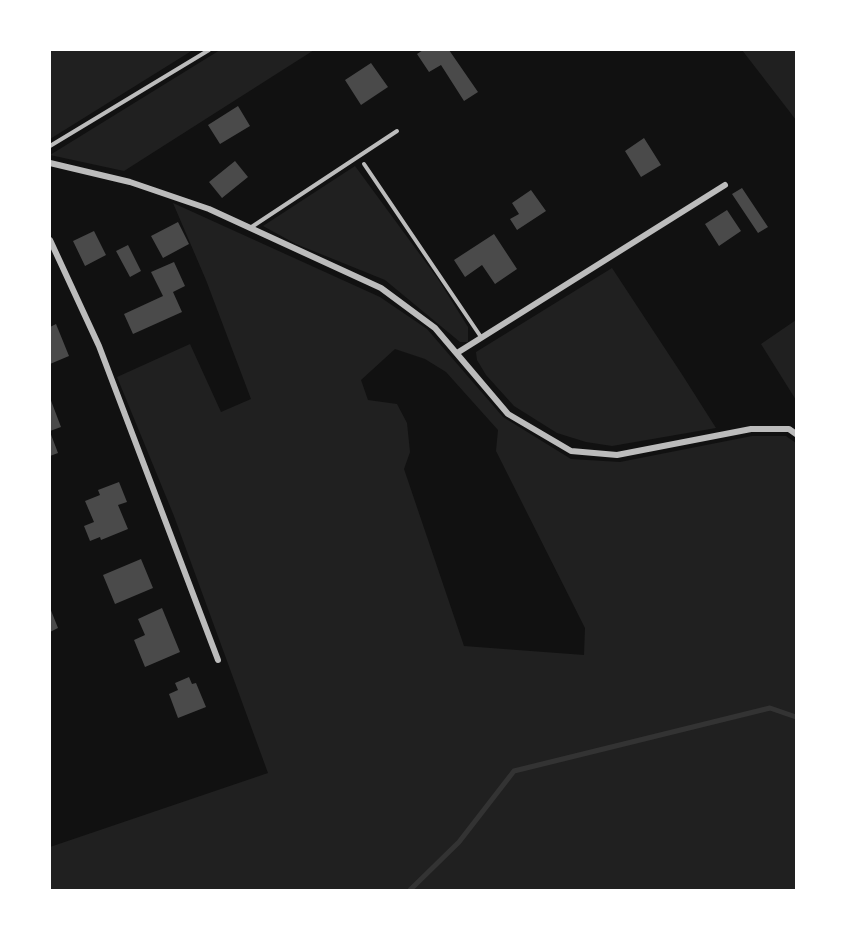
<!DOCTYPE html>
<html>
<head>
<meta charset="utf-8">
<style>
  body { margin:0 }
  #map { position:relative; width:846px; height:940px; overflow:hidden; background:#111; font-family:"DejaVu Sans",sans-serif }
  canvas { display:block }
  .frame { position:absolute; inset:0; border:51px solid #fff; pointer-events:none }
</style>
</head>
<body>
<div id="map">
<canvas width="846" height="940"></canvas>
<div class="frame"></div>
</div>
<script>
const c = document.querySelector('canvas').getContext('2d');
c.lineJoin = 'round';
function fillPath(path, color) { c.fillStyle = color; c.fill(path, 'evenodd'); }
const shape = rows => new Path2D(rows.map(r => 'M' + r).join(''));
function strokePath(path, color, width, dash) { c.strokeStyle = color; c.lineWidth = width; c.lineCap = dash ? 'butt' : 'round'; c.setLineDash(dash || []); c.stroke(path); }
fillPath(shape([
  [50,50,193,50,50,139],
  [220,50,314,50,124,171,50,155],
  [742,50,796,50,796,120],
  [355,166,438,279,468,327,468,342,460,342,385,280,296,244,263,226],
  [173,203,380,297,427,329,503,417,571,459,620,462,752,436,786,436,796,443,796,890,50,890,50,847,268,773,174,516,117,377,190,344,221,412,251,399,206,280],
  [395,349,425,359,446,372,498,430,496,451,585,628,584,655,464,646,404,469,410,452,407,423,397,404,368,400,361,380],
  [612,268,683,376,716,428,612,446,586,442,557,433,514,406,486,375,477,360,476,352],
  [796,320,796,400,761,344]
]), '#202020');
strokePath(shape([
  [410,890,459,842,514,771,770,708,796,717]
]), '#333', 5);
fillPath(shape([
  [423,50,449,50,478,92,464,101,441,65,429,72,417,54],
  [371,63,388,87,361,105,345,80],
  [238,106,250,126,220,144,208,125],
  [644,138,661,165,641,177,625,151],
  [235,161,248,177,222,198,209,182],
  [742,188,768,227,758,233,732,194],
  [531,190,546,211,517,230,510,219,519,214,512,203],
  [727,210,741,231,719,246,705,224],
  [178,222,189,244,163,258,151,236],
  [94,231,106,255,85,266,73,241],
  [494,234,517,269,495,284,482,265,465,277,454,260],
  [128,245,141,271,130,277,116,251],
  [174,262,185,286,173,292,182,312,133,334,124,314,163,296,151,272],
  [56,324,69,356,50,364,50,327],
  [50,398,61,427,50,431],
  [50,432,58,453,50,456],
  [119,482,127,502,118,505,128,529,101,540,100,537,90,541,84,526,94,522,85,501,100,495,98,490],
  [141,559,153,588,115,604,103,575],
  [50,608,58,628,50,632],
  [162,608,180,652,145,667,134,640,145,635,138,619],
  [189,677,192,684,196,683,206,707,178,718,169,694,178,690,175,683]
]), '#4a4a4a');
strokePath(shape([
  [50,146,209,50],
  [364,164,481,337],
  [250,228,397,131]
]), '#bcbcbc', 4);
strokePath(shape([
  [50,163,130,182,209,209,381,288,435,328,508,414,571,451,617,455,751,429,789,429,796,434],
  [50,240,99,346,218,660],
  [457,353,725,185]
]), '#bcbcbc', 6);
</script>
</body>
</html>
